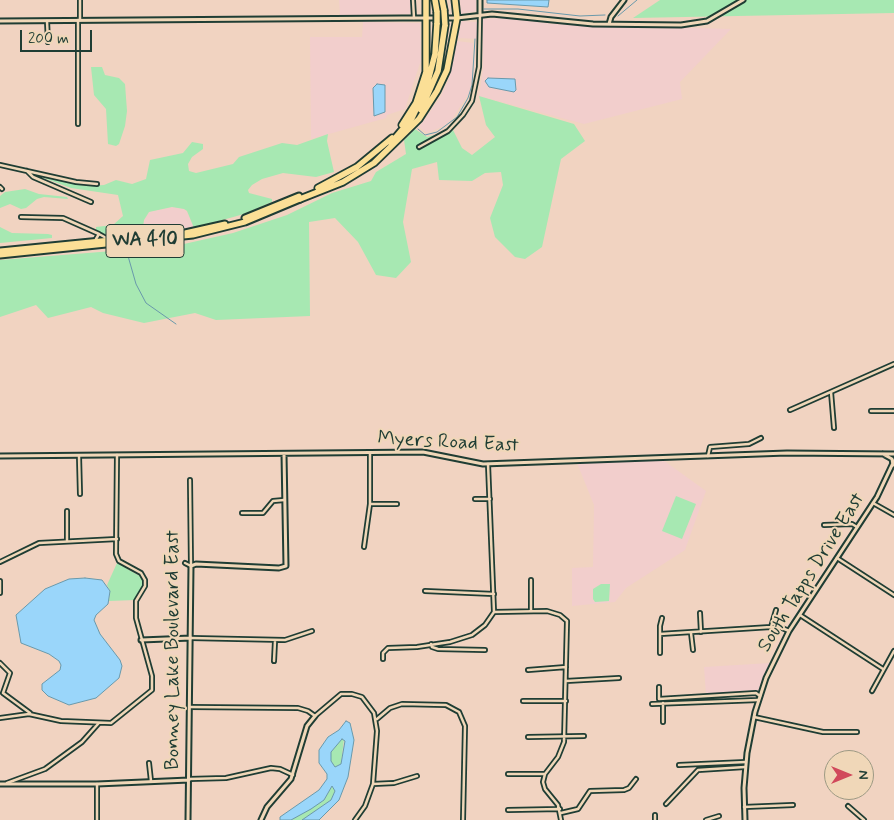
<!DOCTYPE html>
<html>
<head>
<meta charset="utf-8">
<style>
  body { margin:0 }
  #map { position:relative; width:894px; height:820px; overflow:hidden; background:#f1d3c1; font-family:Mynerve,sans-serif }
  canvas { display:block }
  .north { position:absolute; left:824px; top:750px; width:50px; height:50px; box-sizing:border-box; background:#f0d7b8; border:1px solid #9c9983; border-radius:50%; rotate:90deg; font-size:14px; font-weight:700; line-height:20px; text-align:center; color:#1f3d34 }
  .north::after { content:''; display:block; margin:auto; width:18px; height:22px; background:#d1495b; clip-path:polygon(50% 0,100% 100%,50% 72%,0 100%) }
  .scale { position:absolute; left:20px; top:30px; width:72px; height:22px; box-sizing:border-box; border:2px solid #1f3d34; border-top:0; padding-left:6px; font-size:15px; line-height:18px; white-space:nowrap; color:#1f3d34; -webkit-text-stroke:4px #f0d7b8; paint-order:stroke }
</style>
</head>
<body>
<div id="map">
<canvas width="894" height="820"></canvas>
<div class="north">N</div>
<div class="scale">200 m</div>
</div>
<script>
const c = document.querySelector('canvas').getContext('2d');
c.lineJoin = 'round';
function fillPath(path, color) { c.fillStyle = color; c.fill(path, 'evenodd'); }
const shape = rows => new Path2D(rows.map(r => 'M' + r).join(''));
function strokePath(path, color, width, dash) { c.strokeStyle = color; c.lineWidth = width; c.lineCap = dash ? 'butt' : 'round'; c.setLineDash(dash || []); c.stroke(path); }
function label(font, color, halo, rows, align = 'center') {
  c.font = font + ' Mynerve,sans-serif'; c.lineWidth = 4; c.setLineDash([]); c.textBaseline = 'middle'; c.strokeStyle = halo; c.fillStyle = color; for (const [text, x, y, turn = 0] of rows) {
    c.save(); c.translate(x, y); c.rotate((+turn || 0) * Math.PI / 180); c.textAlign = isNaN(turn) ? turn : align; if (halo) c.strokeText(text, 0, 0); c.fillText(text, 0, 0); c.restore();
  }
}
fillPath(shape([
  [339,0,411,0,411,12,409,14,340,15],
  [460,0,476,0,476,11,461,14],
  [506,18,552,24,731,29,680,82,682,99,584,124,479,96,483,69,483,19],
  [461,21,477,22,477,39,458,38],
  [363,22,420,23,421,60,405,109,387,115,386,118,311,139,310,37,362,37],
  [457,41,473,43,472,78,469,93,452,119,444,126,427,133,419,127,440,98,448,81],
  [173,207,184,209,187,212,194,228,142,234,144,220,149,212],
  [663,460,706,491,685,550,626,588,615,602,572,606,572,568,593,567,594,505,577,463],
  [770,663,759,692,706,695,704,667]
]), '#f2cecc');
fillPath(shape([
  [660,0,894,0,894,13,633,18],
  [91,67,102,67,105,75,119,78,125,84,127,111,125,126,119,144,116,146,108,144,106,109,94,95],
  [479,96,574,124,585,141,561,159,542,247,525,259,515,257,495,237,490,218,503,185,501,172,485,173,472,181,439,180,437,162,412,169,403,222,411,262,396,278,376,275,358,242,335,218,309,222,310,316,216,320,195,313,144,323,103,313,91,307,48,318,36,305,0,317,0,260,175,246,233,233,287,215,332,193,371,181,376,172,406,154,404,140,415,129,427,137,453,130,462,148,472,155,495,137,486,125],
  [328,134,327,141,334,172,316,177,283,173,262,179,252,185,248,190,249,193,272,199,272,202,244,214,194,228,187,211,184,209,172,207,149,212,144,220,142,234,105,234,96,231,96,227,113,225,123,216,118,195,71,188,38,176,86,186,104,185,116,180,132,184,146,179,150,160,183,153,192,142,203,144,203,149,192,157,188,164,189,171,196,173,233,164,239,157,282,143,297,145],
  [25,189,39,194,67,197,68,199,44,197,37,199,26,208,21,209,10,204,0,208,0,196,5,192],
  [0,227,12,233,48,234,52,235,52,238,0,243],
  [676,496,696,504,682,539,662,531],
  [117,563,143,578,143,587,135,600,109,601,110,591,107,585],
  [601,584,610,584,609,601,595,602,593,599,593,589],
  [344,739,341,764,335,767,331,761,331,752,340,740],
  [332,786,335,791,331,800,302,820,291,820,324,800]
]), '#a7e8b2');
const water = shape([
  [487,0,549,0,548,7,487,3,487,0],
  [488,78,515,79,516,90,514,92,489,87,485,81,488,78],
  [377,84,385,85,385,112,374,116,373,88,377,84],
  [85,578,102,580,110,591,108,604,96,615,94,620,100,634,120,660,122,666,119,678,96,698,69,705,48,696,42,690,42,684,60,670,61,665,59,661,49,654,21,643,16,615,45,589,69,579,85,578],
  [346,721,350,723,354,740,348,777,339,800,319,820,302,820,331,800,335,791,332,786,324,800,311,809,291,820,280,820,280,817,319,790,327,779,327,774,319,763,319,750,328,737,339,730,346,721],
  [342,739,345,741,341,764,335,767,331,761,331,752,342,739]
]);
fillPath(water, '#9ad6fa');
strokePath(water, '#6999ab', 1);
strokePath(shape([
  [484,9,518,9,580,16,605,15],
  [618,16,637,0],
  [418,129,425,135,437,132,457,117,468,98,472,85,475,39],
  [126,249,136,284,146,303,176,324]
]), '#6999ab', 1);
const minor = shape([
  [80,0,80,20],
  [413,0,414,18],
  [47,21,48,42],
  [78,124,78,20],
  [419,147,448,131,463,115,472,101,479,67,480,15],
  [0,165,76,182,97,184],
  [27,171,33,177,91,202],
  [0,187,2,189],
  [21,217,63,218,99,234],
  [96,239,99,234,108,239],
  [831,392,834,428],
  [790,410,894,364],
  [871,411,894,411],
  [79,456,80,494],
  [708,456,710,447,749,444,761,438],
  [475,499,490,499],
  [873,503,894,515],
  [370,504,397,504],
  [67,511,67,540],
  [242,513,263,513,273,501,284,500],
  [824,525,852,524,857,527],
  [364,547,370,504,370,453],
  [837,558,894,595],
  [0,562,39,543,117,539],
  [185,563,191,566,190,480],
  [0,581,0,593],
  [425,591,494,594],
  [531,611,531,580],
  [494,612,547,611,560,615,567,621,564,742,558,757,545,774,543,782,545,789,558,805,561,820],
  [700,613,701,632],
  [800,615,883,669],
  [771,627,776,610],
  [691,633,693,650],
  [660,634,771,627,782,628,789,631],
  [191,638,285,640,312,631],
  [431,644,432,647,438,649,485,650],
  [660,653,660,626,662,618],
  [383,659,383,653,388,648,417,647,450,642,472,635,485,625,494,612,488,464],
  [274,661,275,641],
  [0,663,10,673,3,693],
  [528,670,566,667],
  [566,681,619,678],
  [659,687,659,699,756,693,760,696],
  [872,691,894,651],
  [3,693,30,713],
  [523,701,566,701],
  [663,703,663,722],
  [652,704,758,700],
  [190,707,298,708,308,711,315,716,341,694,352,694,362,697,374,713,377,731,373,784,365,806,355,820],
  [754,717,823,732,857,732],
  [0,718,29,714,61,721,111,723,152,690,152,676,136,618,136,601,145,586,145,580,141,573,119,561,116,554,117,455],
  [377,719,390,708,402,704,446,705,459,712,465,726,463,820],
  [528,737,584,736],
  [149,763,151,781],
  [679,765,746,762],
  [508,774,545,774],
  [189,779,226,778,271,768,280,769,293,775],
  [7,783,45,769,82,742,98,724],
  [373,784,394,783,417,776],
  [666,804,698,770,745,767],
  [848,806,864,820],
  [744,807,793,805],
  [508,810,560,809],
  [561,813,578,809,590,791,624,790,629,788,636,779],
  [97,820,97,784],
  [655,820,655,815],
  [706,820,719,816]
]);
const tertiary = shape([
  [480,0,480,15],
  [0,21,402,18,457,18,492,14,593,24,681,25,707,21,743,0],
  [609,24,611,17,624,0],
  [883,454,892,459,893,465],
  [0,456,423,452,483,464,787,453,894,454],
  [141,640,191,638],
  [0,784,97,784,189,780],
  [188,820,191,566,196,564,279,568,286,566,284,454],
  [261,820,267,807,291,779,307,726,315,716],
  [745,820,744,788,747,753,755,712,766,678,789,631,877,497,894,461]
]);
const trunk = shape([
  [245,218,299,196],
  [185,233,225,224],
  [0,251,171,234],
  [0,255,193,235,245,222,300,199]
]);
const motorway = shape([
  [435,0,437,12],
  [442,0,444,10],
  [421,110,438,71,445,25],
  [402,125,416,103,426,72,426,0],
  [391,143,412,118,426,89,435,54,437,23],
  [318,188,357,167,392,138],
  [300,199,343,182,374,163,419,119,437,91,447,70,457,18,455,0]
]);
strokePath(minor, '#1f3d34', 6);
strokePath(tertiary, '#1f3d34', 7);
strokePath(trunk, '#1f3d34', 9);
strokePath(motorway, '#1f3d34', 9);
strokePath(minor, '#f0d7b8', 2.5);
strokePath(tertiary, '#f0d7b8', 3);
strokePath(trunk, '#fbdf96', 5);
strokePath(motorway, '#fbdf96', 5.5);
const motorwayBridge = shape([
  [444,10,445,25],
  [437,12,437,23]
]);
strokePath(motorwayBridge, '#1f3d34', 9, []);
strokePath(motorwayBridge, '#fbdf96', 5.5);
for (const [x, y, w] of [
  [145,241,78]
]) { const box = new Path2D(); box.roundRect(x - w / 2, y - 16.5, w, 33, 4); c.fillStyle = '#f0d7b8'; c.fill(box); strokePath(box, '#1f3d34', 1); }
label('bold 19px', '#1f3d34', null, [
  ["WA 410",145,241]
]);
label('20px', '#1f3d34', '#f0d7b8', [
  ["Myers Road East",448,443,3],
  ["South Tapps Drive East",812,573,-58],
  ["Bonney Lake Boulevard East",174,650,-90]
]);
</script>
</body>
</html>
